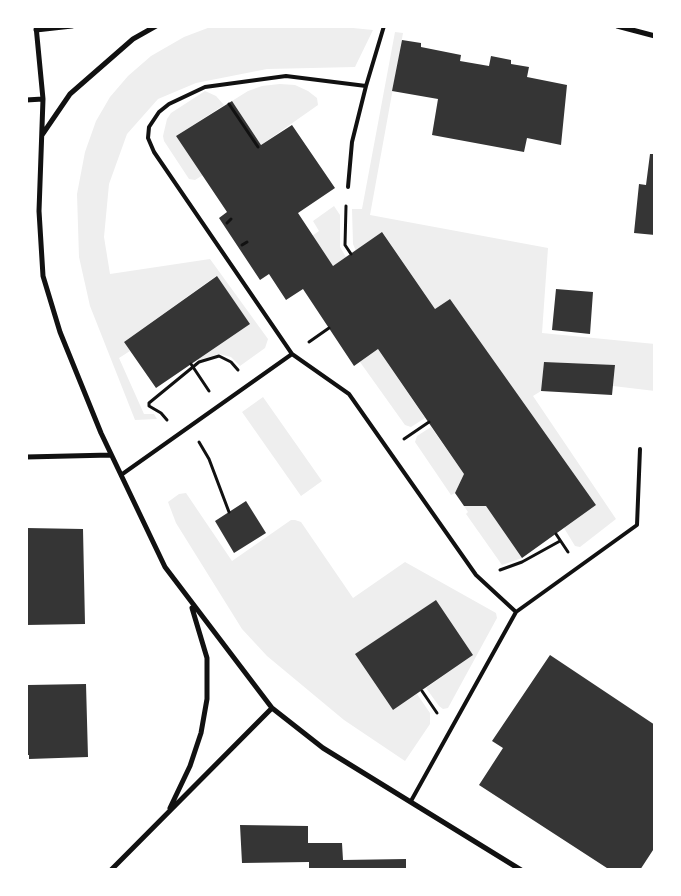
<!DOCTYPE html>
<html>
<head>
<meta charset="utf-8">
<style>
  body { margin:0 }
  #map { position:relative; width:681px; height:896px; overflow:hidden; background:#fff; font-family:"Fira Sans",sans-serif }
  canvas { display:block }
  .frame { position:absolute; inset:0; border:28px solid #fff; pointer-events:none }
</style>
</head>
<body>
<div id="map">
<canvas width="681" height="896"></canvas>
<div class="frame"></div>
</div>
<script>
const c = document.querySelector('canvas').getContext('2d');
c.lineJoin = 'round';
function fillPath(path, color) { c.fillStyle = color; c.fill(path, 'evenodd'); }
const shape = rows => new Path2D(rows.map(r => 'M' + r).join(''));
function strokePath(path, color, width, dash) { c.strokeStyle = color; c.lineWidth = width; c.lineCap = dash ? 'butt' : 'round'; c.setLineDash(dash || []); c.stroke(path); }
fillPath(shape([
  [333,26,373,30,355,67,267,69,196,83,158,99,127,134,109,184,104,237,110,274,210,259,268,339,265,348,240,366,231,357,219,354,196,361,250,324,216,276,124,342,130,351,119,358,144,414,154,414,157,419,135,420,90,306,79,257,77,194,85,152,96,121,110,97,128,76,151,56,184,37,213,26],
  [395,32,403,33,370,215,548,248,542,333,655,344,655,391,613,386,615,365,544,362,541,391,533,396,616,519,580,547,575,546,564,528,596,505,450,299,435,309,383,233,356,251,353,244,352,209,362,209],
  [280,84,295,85,308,91,317,98,318,105,261,145,232,101,248,91,262,86],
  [205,91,216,96,224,105,176,136,203,175,195,180,189,179,164,141,163,136,167,119,171,113],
  [334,206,340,215,340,247,346,257,333,266,312,236,319,231,313,221],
  [378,349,425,418,411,427,405,425,360,362],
  [263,397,322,481,301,496,242,412],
  [431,427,464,474,455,493,451,495,415,442,417,436],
  [186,493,232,561,291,520,295,520,301,522,353,598,405,562,496,613,497,618,448,708,443,709,439,706,426,688,473,655,436,600,355,654,393,710,417,694,430,713,430,724,405,761,344,720,267,656,242,629,176,523,168,502,179,494],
  [464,506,486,506,522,558,502,565,466,514,468,512]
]), '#eee');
fillPath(shape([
  [402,40,421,43,421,47,461,55,460,61,489,66,491,56,511,60,511,64,529,67,527,77,567,85,561,145,527,138,524,152,432,135,438,99,392,91],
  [232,101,261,145,292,125,335,188,298,213,333,266,382,232,435,309,450,299,596,505,522,558,486,506,464,506,455,493,464,474,378,349,354,366,303,289,286,300,269,274,260,280,219,218,227,212,176,136],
  [650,154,655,154,655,235,634,233,639,184,646,185],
  [217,276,250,324,156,388,124,342],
  [556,289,593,292,590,334,552,330],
  [544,362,615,365,612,395,541,391],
  [246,501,266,533,234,553,215,521],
  [26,528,83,529,85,624,26,625],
  [436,600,473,655,393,710,355,654],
  [550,655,655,725,655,847,640,870,610,870,479,785,503,748,492,741],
  [86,684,88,757,29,759,29,755,26,755,28,685],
  [240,825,308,826,308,843,342,843,343,860,406,859,406,870,309,870,309,862,242,863]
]), '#353535');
strokePath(shape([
  [229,104,258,147],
  [346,206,345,245,351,254],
  [227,223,231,219],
  [242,245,247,242],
  [309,342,329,328],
  [191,364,209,391],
  [167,420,161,413,149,406,149,403,199,362,219,356,231,362,238,370],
  [404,439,429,422],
  [199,442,209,459,229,512],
  [556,534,568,552],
  [500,570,522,562,560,541],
  [422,691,437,713]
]), '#111', 3);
strokePath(shape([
  [348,187,352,142,366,86],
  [292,354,349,394,476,575,516,612],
  [121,475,292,354,154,152,148,138,149,127,159,112,169,104,205,87,286,76,366,86,384,26],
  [411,801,516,612,637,525,640,449]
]), '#111', 4);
strokePath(shape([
  [36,26,43,99,39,211,43,276,60,332,101,433,165,567,272,708,323,748,521,870],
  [617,26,655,36],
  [36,30,72,26],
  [26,100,43,99],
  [42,135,70,94,133,39,156,26],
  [26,457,111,455],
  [170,808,190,766,201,733,207,699,207,658,192,608],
  [111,870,272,708]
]), '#111', 5);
</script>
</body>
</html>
